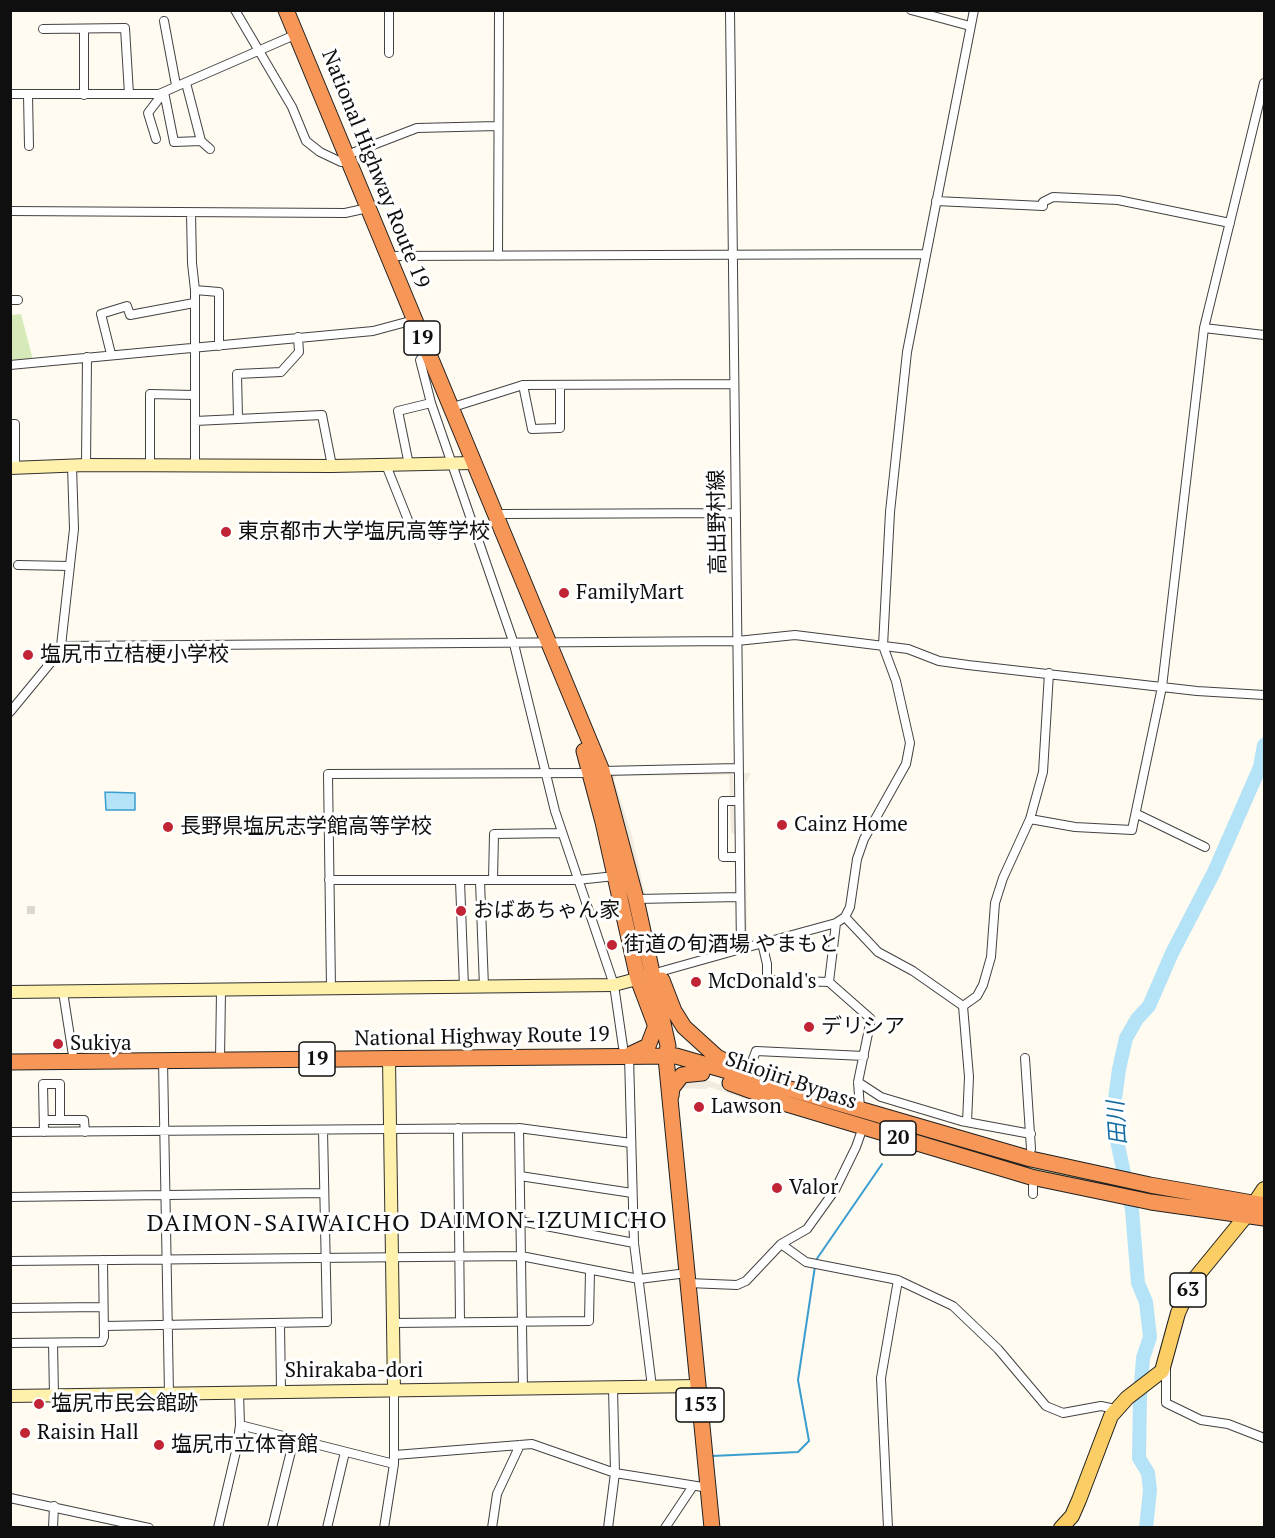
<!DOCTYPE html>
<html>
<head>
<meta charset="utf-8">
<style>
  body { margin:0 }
  #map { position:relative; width:1275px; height:1538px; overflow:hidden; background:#fffbf0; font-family:"PT Serif",serif }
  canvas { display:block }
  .frame { position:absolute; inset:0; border:12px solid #0f0f0f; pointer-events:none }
</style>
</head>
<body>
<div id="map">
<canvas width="1275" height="1538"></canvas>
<div class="frame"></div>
</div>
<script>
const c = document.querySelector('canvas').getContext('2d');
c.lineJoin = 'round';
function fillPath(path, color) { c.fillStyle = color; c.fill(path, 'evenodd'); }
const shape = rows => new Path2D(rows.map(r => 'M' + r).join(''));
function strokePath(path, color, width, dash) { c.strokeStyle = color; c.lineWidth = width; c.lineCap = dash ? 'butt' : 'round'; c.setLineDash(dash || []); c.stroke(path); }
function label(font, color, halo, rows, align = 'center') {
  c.font = font + ' "PT Serif","Noto Sans JP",serif'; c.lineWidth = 6; c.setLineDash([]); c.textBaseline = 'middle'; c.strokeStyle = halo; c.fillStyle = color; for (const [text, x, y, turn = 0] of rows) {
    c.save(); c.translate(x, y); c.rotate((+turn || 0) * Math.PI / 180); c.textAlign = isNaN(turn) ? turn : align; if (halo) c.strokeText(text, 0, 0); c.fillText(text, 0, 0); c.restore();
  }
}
fillPath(shape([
  [21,314,33,360,11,362,11,315],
  [695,1065,1101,1182,1101,1184,1079,1183,791,1101]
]), '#d6eab9');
fillPath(shape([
  [733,772,735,834,731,833,729,775,616,776,614,780,632,836,645,894,642,895,611,774],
  [744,773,751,773,745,784,747,939,752,942,745,943,741,777],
  [696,1076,780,1106,782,1111,709,1087,706,1089,681,1088,678,1092,683,1169,675,1093,680,1081]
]), '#f0eadf');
const water = shape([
  [105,792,135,793,135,810,106,810,105,792]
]);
fillPath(water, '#b4e2f7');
strokePath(water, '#3a9dcf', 1.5);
strokePath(shape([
  [816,1260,882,1164],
  [712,1456,798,1452,809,1441,798,1380,815,1266]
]), '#3a9dcf', 2);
strokePath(shape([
  [1146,1528,1150,1490,1148,1473,1139,1458,1140,1397,1143,1358,1150,1337,1146,1302,1138,1283,1132,1210,1117,1141,1115,1099,1119,1069,1126,1038,1137,1019,1149,1006,1172,953,1214,872,1260,767,1264,745]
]), '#b4e2f7', 14);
strokePath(shape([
  [31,914,31,903]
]), '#dbd8ce', 8, [8, 4]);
const street = shape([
  [235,10,292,107,306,141,320,152,341,162,349,160],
  [911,10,970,26],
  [164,21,176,85],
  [43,29,125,28,129,94],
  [389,53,389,10],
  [164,92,174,142,201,141,186,83],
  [10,94,159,94,297,34],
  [28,95,29,146],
  [84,95,84,29],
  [156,139,148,113,164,92],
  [201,141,210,149],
  [347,155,417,128,497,126],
  [936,201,1043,206,1043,202,1053,197,1118,200,1230,223],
  [10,211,345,213,368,208],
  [191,213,192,263,195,290,195,465],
  [388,256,924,254],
  [498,256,499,10],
  [195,290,219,292,219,346],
  [10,300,18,300],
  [1204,328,1264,335],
  [427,351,420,360,431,403,514,644,555,811,614,985,623,1047],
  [111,354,101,314,127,306,130,315,194,303],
  [10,365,373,331,414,320],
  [523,385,532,429,560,428,560,385],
  [450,408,523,385,734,384],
  [238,418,237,374,281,372,299,352,298,337],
  [195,421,322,415,332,466],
  [10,424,15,424,15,468],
  [86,465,87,357],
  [386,465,410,525],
  [409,465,398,411,431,403],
  [150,466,150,394,194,395],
  [495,516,502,514,736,513],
  [18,565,69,566],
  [61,646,737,641,795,635,908,649,939,661,968,665,1197,691,1264,695],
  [10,712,57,655,61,646,74,529,72,466],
  [602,771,737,768],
  [738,801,723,801,723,857,739,857],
  [1137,814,1205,847],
  [1030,819,1075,827,1132,830,1162,687,1204,328,1264,83],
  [329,880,577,880,615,876],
  [493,880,494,834,562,833],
  [460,881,464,987],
  [480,881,484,987],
  [636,899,740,897],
  [845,917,878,952,913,971,963,1006,969,1077,967,1122],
  [762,943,767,964,767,980,829,982,871,1019,858,1082,860,1108],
  [741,949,836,923,845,917,850,907,857,859,864,839,906,764,910,743,896,681,883,646,890,512,907,352,974,10],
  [659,972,741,949,730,10],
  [829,982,836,923],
  [331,989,328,774,591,773],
  [63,992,74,1062],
  [963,1006,977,996,983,985,991,957,995,903,1003,878,1030,819,1043,772,1049,673],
  [629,1056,634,1243,652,1387],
  [1025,1058,1031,1149],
  [163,1060,169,1394],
  [220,1060,221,991],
  [748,1072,756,1051,864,1056],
  [858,1082,881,1097,961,1121,1031,1134],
  [44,1120,84,1120,85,1132],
  [458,1128,460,1322],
  [519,1128,631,1143],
  [10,1132,519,1128,523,1390],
  [44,1132,43,1084,60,1084,60,1120],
  [520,1176,632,1193],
  [1033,1194,1033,1186],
  [10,1197,324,1193],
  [520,1221,634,1243],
  [781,1244,806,1262,898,1280,953,1306,998,1349,1046,1406,1063,1413,1101,1406,1115,1409],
  [10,1261,521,1256,639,1279,687,1273],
  [688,1283,737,1285,746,1281,781,1244,807,1229,835,1190,856,1147,863,1127],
  [10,1308,103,1307],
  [393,1323,589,1321,590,1271],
  [280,1324,281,1391],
  [104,1326,327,1322,323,1130],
  [10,1343,102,1342,104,1337,103,1260],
  [53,1343,54,1395],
  [1166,1367,1166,1403,1201,1420,1228,1424,1264,1438],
  [240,1425,394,1464],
  [395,1455,532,1444,615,1473,709,1488],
  [10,1498,149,1528],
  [53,1528,54,1506],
  [218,1528,237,1447,240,1425,239,1392],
  [272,1528,294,1439],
  [327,1528,345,1452],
  [384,1528,394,1464,394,1391],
  [492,1528,497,1494,520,1445],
  [608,1528,615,1473,613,1388],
  [665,1528,693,1486],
  [888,1528,881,1378,898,1280]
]);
const secondary = shape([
  [10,468,86,465,332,466,473,463],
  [10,992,614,985,644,977],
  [389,1059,394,1391],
  [10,1396,698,1386]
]);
const primary = shape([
  [1061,1528,1072,1516,1079,1500,1111,1416,1127,1398,1162,1371,1178,1313,1192,1282,1246,1216,1264,1189]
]);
const highway = shape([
  [286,10,602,771,636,899,668,1046,666,1058,712,1528],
  [584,751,603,822,638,979,655,1024],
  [662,980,674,1011,684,1027,717,1057,740,1069],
  [631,1054,648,1046,656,1025],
  [10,1062,676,1056,1031,1159,1150,1185,1264,1205],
  [730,1083,787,1104,1031,1177,1151,1202,1264,1218],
  [671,1096,672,1088,682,1075,702,1073]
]);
strokePath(street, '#424242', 10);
strokePath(secondary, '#313131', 14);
strokePath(primary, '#202020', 16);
strokePath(highway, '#202020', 17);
strokePath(street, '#fff', 8);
strokePath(secondary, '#fff1ab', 12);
strokePath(primary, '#facd65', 14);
strokePath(highway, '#f69657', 15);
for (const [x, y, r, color] of [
  [226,532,6,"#c12435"],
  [564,593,6,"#c12435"],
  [28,655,6,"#c12435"],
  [782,825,6,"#c12435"],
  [168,827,6,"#c12435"],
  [461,911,6,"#c12435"],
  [612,945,6,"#c12435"],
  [696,982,6,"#c12435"],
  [809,1027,6,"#c12435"],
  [58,1044,6,"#c12435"],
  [699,1107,6,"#c12435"],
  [777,1188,6,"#c12435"],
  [39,1404,6,"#c12435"],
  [25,1433,6,"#c12435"],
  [159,1445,6,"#c12435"]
]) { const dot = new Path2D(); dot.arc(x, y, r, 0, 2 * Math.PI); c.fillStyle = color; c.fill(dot); strokePath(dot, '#fff', 2); }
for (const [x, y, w] of [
  [422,338,36],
  [317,1059,36],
  [898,1138,36],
  [1188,1290,36],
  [700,1405,48]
]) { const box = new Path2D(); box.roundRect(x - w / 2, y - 17, w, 34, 4.5); c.fillStyle = '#fff'; c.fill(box); strokePath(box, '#0f0f0f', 1.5); }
label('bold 20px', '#0f0f0f', null, [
  ["19",422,338],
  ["19",317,1059],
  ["20",898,1138],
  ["63",1188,1290],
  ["153",700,1405]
]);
label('21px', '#0f0f0f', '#fff', [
  ["National Highway Route 19",375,169,68],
  ["高出野村線",718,522,-91],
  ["National Highway Route 19",482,1037,-1],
  ["Shiojiri Bypass",791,1081,19],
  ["Shirakaba-dori",354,1371]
]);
label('21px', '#0f0f0f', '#fff', [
  ["東京都市大学塩尻高等学校",238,532],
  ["FamilyMart",576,593],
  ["塩尻市立桔梗小学校",40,655],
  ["Cainz Home",794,825],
  ["長野県塩尻志学館高等学校",180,827],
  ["おばあちゃん家",473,911],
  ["街道の旬酒場 やまもと",624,945],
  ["McDonald's",708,982],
  ["デリシア",821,1027],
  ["Sukiya",70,1044],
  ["Lawson",711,1107],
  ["Valor",789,1188],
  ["塩尻市民会館跡",51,1404],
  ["Raisin Hall",37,1433],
  ["塩尻市立体育館",171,1445]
], 'left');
label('italic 22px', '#156ea3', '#fff', [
  ["田川",1118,1123,-94]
]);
c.letterSpacing = '1.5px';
label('24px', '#0f0f0f', '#fff', [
  ["DAIMON-IZUMICHO",544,1221],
  ["DAIMON-SAIWAICHO",279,1224]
]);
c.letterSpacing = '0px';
</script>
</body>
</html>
